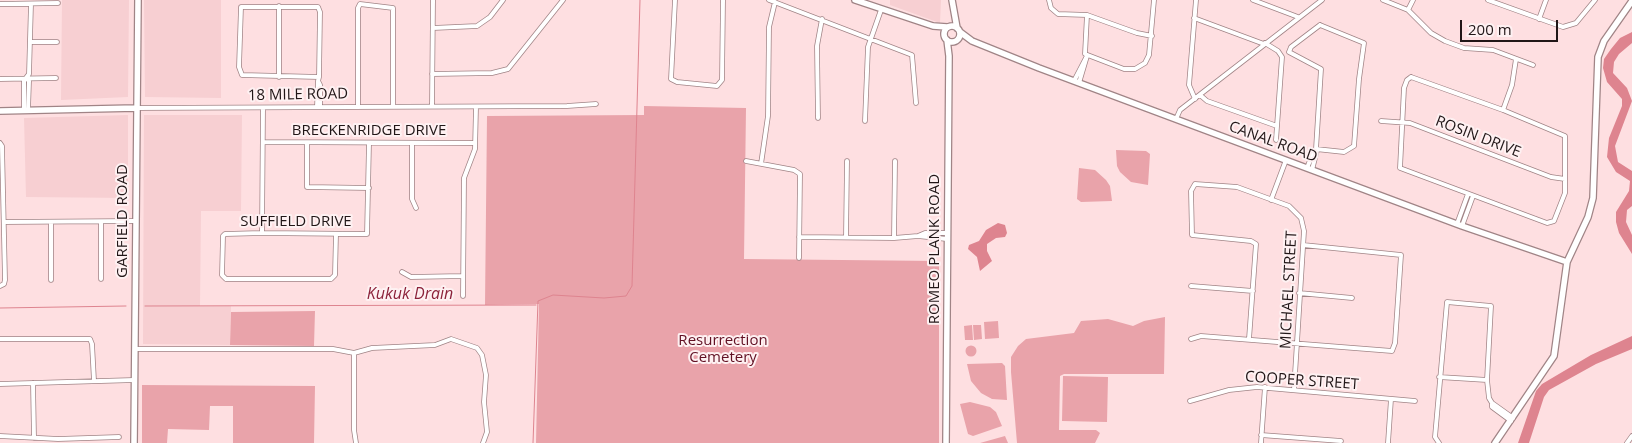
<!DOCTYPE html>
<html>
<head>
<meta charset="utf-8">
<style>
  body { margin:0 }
  #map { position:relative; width:1632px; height:443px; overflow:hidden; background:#fedfe1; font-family:"Open Sans",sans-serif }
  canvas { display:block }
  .scale { position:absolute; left:1460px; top:20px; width:98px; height:22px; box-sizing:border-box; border:2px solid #211617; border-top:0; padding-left:6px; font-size:15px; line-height:18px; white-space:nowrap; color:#211617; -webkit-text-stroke:4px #fef1f2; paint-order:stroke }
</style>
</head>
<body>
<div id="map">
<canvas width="1632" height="443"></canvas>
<div class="scale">200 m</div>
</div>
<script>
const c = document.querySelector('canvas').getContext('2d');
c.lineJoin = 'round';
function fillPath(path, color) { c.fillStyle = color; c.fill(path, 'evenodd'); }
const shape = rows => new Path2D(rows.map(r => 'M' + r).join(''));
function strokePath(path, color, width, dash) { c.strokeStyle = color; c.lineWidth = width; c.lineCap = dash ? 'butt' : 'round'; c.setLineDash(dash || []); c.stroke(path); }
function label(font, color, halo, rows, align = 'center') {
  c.font = font + ' "Open Sans",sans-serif'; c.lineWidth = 4; c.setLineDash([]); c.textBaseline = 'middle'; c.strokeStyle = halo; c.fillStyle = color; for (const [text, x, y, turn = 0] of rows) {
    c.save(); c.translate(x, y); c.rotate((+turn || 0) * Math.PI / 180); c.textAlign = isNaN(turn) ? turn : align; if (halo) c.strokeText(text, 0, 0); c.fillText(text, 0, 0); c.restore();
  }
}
fillPath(shape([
  [62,0,129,0,128,97,61,100],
  [144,0,221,0,221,98,145,97],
  [890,0,941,0,940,23,890,5],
  [128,115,128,198,26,197,24,118],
  [144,115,242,115,241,211,201,211,200,306,231,306,230,345,143,344]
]), '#f7cfd2');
fillPath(shape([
  [644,106,746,108,744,259,939,261,939,443,536,443,539,304,485,305,487,116,644,115],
  [1116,150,1146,151,1150,154,1148,185,1131,182,1120,172,1117,166],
  [1079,168,1095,170,1106,180,1110,186,1112,201,1081,202,1077,199],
  [315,311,314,346,230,345,231,312],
  [1165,317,1164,374,1064,374,1060,376,1059,430,1096,430,1100,433,1095,443,1017,443,1011,372,1011,357,1018,346,1026,339,1074,333,1081,321,1108,319,1133,326,1144,321],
  [998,321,999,338,985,339,984,322],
  [972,325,973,340,965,340,964,326],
  [973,325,981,325,982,339,974,340],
  '965.5 351a5.5 5.5 0 1 1 11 0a5.5 5.5 0 1 1-11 0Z',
  [1002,363,1005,366,1007,400,992,399,981,393,971,381,967,364],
  [1063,376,1108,377,1107,422,1062,421],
  [142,385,315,386,314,443,233,443,233,406,210,406,209,430,168,429,167,443,142,443],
  [970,402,990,407,996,412,1002,426,973,436,968,434,960,404],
  [1005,436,1008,443,980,443]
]), '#e9a3aa');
fillPath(shape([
  [1632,32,1632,43,1619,54,1614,62,1613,73,1627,88,1632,101,1615,146,1618,162,1632,171,1632,206,1627,210,1626,222,1632,235,1632,254,1619,233,1616,222,1616,212,1629,191,1630,181,1616,172,1607,157,1609,138,1622,106,1622,99,1607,82,1603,68,1604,59,1611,49,1620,38],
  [998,223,1005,225,1007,233,1005,237,996,238,987,244,987,251,992,261,980,271,977,257,968,249,969,245,979,241,986,230],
  [1632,336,1632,349,1596,364,1549,390,1544,397,1529,443,1518,443,1536,391,1542,384,1591,355]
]), '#de848f');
strokePath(shape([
  [145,306,536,305],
  [0,308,126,306],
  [533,443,538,301,553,295,604,298,626,296,632,286,640,0]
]), '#de848f', 1);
const street = shape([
  [675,0,671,79,677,82,717,86,722,80,723,0],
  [769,0,912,55,916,103],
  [1049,0,1051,8,1058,14,1087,15,1137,33,1152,36],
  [1253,0,1298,17],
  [1383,0,1408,10,1431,33,1445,41,1464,48,1493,50,1533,65],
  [1488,0,1563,27,1576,23,1595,0],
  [0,4,58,3],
  [1408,10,1413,0],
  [1087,15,1085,54,1124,69,1135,69,1145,63,1149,55,1154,0],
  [1194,18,1264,44],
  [1539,19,1546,0],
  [1320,25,1364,43,1359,79,1354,146,1344,152,1316,149,1321,69,1289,52,1291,47,1320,25],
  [433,28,477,26,490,17,503,0],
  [30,42,57,42],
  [1265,43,1278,51,1282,57,1276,140],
  [432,74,492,73,508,69,563,0],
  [279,77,279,6],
  [1411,77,1503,110,1565,136,1565,193,1554,221,1547,223,1400,168,1404,88,1407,80,1411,77],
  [26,78,29,74,31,4],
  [0,79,56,78],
  [318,81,319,77,320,12,318,7,241,7,239,67,242,75,319,77],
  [1074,81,1087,56,1079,83],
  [1200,95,1207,101,1277,126],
  [1195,99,1189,85,1196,0],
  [432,106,433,0],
  [317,107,318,81,320,85,320,107],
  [358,107,358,8,360,4,393,8,393,107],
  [136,108,567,106,596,104],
  [24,110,24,80,26,78,29,81,28,110],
  [1503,110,1512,85,1516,59],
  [818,118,817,46,822,19],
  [1176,119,1180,110,1322,0],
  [865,121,868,47,881,10],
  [1381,121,1410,123,1551,177,1565,179],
  [263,142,475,143],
  [0,143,2,146,5,280,4,284,0,286],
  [307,143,307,187,369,188],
  [412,143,412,199,416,208],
  [746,161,794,170,800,174,799,258],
  [761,164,768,116,769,27,775,2],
  [1307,168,1313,153,1317,150,1312,170],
  [1271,200,1286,160],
  [4,222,135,221],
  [101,222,101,279],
  [1457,224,1468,194],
  [1462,226,1473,196],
  [262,233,263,108],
  [336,234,335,275,331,279,226,279,222,275,223,236,225,234,262,233,362,234,367,234,369,143],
  [918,236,947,239],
  [799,237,894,238,918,236,925,233,947,233],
  [846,237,847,161],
  [894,238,895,161],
  [402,272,411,277,463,276],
  [51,280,51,222],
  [1191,286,1253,291],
  [1299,293,1352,298],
  [463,296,464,178,475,149,476,107],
  [0,339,90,339,92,344,94,381],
  [1191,339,1201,336,1392,351,1395,343,1401,255,1303,245],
  [1249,339,1256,244,1251,241,1192,235,1191,191,1195,184,1237,187,1289,206,1301,218,1304,231,1294,390],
  [135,349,333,349,354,353],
  [354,353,372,348,435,345,451,339,477,348,482,355,486,375,484,402,487,432,483,443],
  [354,353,354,430,356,443],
  [1439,377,1487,380],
  [33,383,34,438],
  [0,384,134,380],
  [1190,401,1229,390,1257,387,1415,401],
  [1511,421,1492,407,1492,403,1513,418],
  [1261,435,1341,441],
  [0,436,58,439,119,437],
  [1261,443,1265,387],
  [1388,443,1391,399],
  [1439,443,1435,437,1447,302,1491,306,1487,380,1489,398,1492,403],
  [1627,443,1632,436]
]);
const secondary = shape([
  [855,0,933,26,947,27],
  [952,0,957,28],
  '944 34a8 8 0 1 1 16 0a8 8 0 1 1-16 0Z',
  [960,32,972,41,1039,68,1462,226,1567,262],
  [0,111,136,108],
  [134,443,138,0],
  [946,443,949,56,947,40],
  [1495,443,1554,356,1567,262,1588,217,1593,198,1598,57,1604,41,1632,1]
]);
strokePath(street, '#a08486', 5.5);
strokePath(secondary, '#a08486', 8);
strokePath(street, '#fff', 4);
strokePath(secondary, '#fff', 5.5);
label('15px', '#211617', '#fef1f2', [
  ["18 MILE ROAD",298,95,-1],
  ["BRECKENRIDGE DRIVE",369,131],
  ["ROSIN DRIVE",1478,137,21],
  ["CANAL ROAD",1273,142,20],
  ["GARFIELD ROAD",123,221,-90],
  ["SUFFIELD DRIVE",296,222],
  ["ROMEO PLANK ROAD",935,249,-90],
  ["MICHAEL STREET",1289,290,-87],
  ["COOPER STREET",1302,381,4]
]);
label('15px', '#621124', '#fef1f2', [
  ["Resurrection",723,341],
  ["Cemetery",723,358]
]);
label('italic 16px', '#8c223a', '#fef1f2', [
  ["Kukuk Drain",410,294]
]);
</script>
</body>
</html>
